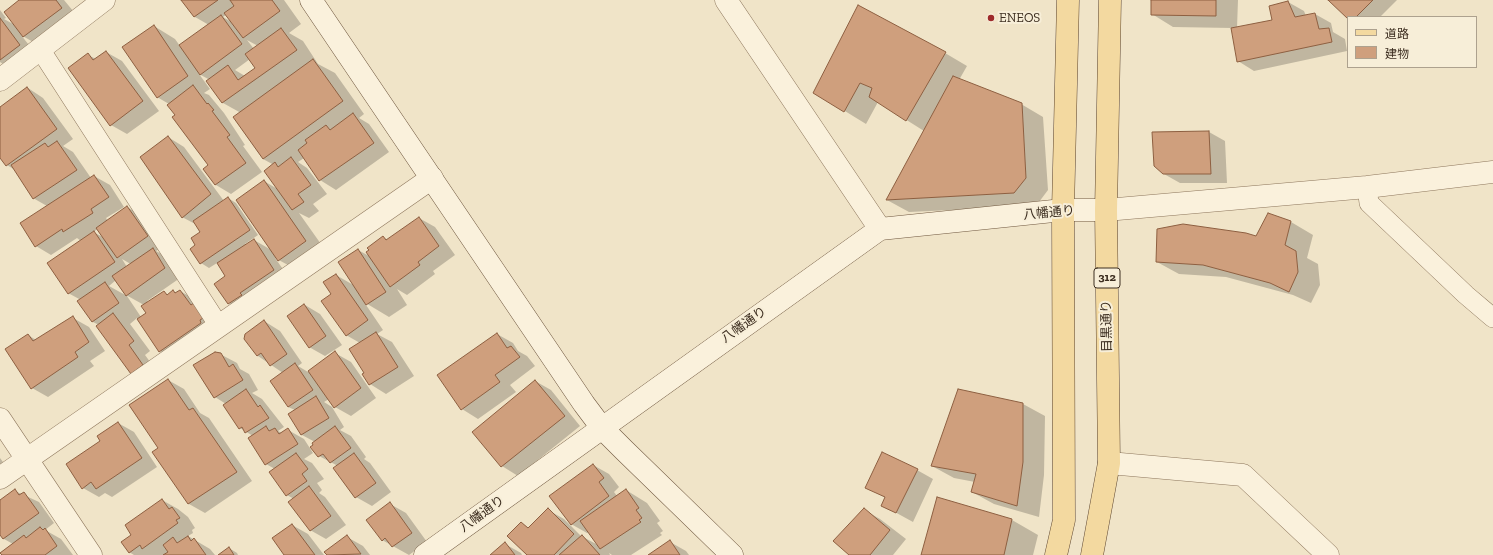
<!DOCTYPE html>
<html>
<head>
<meta charset="utf-8">
<style>
  body { margin:0 }
  #map { position:relative; width:1493px; height:555px; overflow:hidden; background:#f0e4c8; font-family:"Zilla Slab","Noto Sans JP",serif }
  canvas { display:block }
  .legend { position:absolute; left:1347px; top:16px; width:130px; height:52px; box-sizing:border-box; background:#f7eed8; border:1px solid #ada18e; margin:0; padding:5px 7px; list-style:none; font-size:12px; color:#3d2e20 }
  .legend li { display:flex; align-items:center; gap:8px; height:20px }
  .legend b { width:20px; border:1px solid #ada18e }
</style>
</head>
<body>
<div id="map">
<canvas width="1493" height="555"></canvas>
<ul class="legend">
<li><b style="height:5px;background:#f3d9a0"></b>道路</li>
<li><b style="height:11px;background:#cf9f7d"></b>建物</li>
</ul>
</div>
<script>
const c = document.querySelector('canvas').getContext('2d');
c.lineJoin = 'round';
function fillPath(path, color) { c.fillStyle = color; c.fill(path, 'evenodd'); }
const shape = rows => new Path2D(rows.map(r => 'M' + r).join(''));
function strokePath(path, color, width, dash) { c.strokeStyle = color; c.lineWidth = width; c.lineCap = dash ? 'butt' : 'round'; c.setLineDash(dash || []); c.stroke(path); }
function label(font, color, halo, rows, align = 'center') {
  c.font = font + ' "Zilla Slab","Noto Sans JP",serif'; c.lineWidth = 4; c.setLineDash([]); c.textBaseline = 'middle'; c.strokeStyle = halo; c.fillStyle = color; for (const [text, x, y, turn = 0] of rows) {
    c.save(); c.translate(x, y); c.rotate((+turn || 0) * Math.PI / 180); c.textAlign = isNaN(turn) ? turn : align; if (halo) c.strokeText(text, 0, 0); c.fillText(text, 0, 0); c.restore();
  }
}
fillPath(shape([
  [21,0,64,0,78,17,40,46,21,35,36,54,14,71,0,62,0,10,6,18,4,19,15,25],
  [183,0,284,0,301,24,289,33,303,41,318,64,335,73,364,114,359,118,369,124,389,152,336,190,320,180,304,158,298,162,307,168,327,194,313,204,319,211,309,218,299,213,328,254,301,272,275,258,290,279,245,313,229,303,227,276,217,263,209,268,201,263,192,249,197,246,201,232,197,225,182,217,168,137,184,147,224,201,228,198,236,203,258,235,245,244,246,245,254,240,273,251,264,181,279,190,274,165,263,159,234,118,241,113,223,103,208,81,210,80,199,74,210,89,204,93,209,95,224,113,245,145,243,146,262,172,231,194,216,185,204,169,209,165,169,104,157,97,154,26,175,39,180,46,209,25,195,17],
  [227,14,233,23,223,17],
  [247,40,258,46,254,49],
  [250,59,257,68,245,76,235,70],
  [1152,0,1238,0,1237,28,1273,21,1288,2,1304,11,1306,16,1315,14,1331,23,1333,32,1345,39,1347,51,1254,71,1238,61,1232,28,1173,27,1152,14],
  [1330,0,1397,0,1380,17,1348,17],
  [106,52,122,61,159,111,127,134,111,125,88,55,96,59],
  [945,53,967,66,959,80,1021,104,1043,117,1048,190,1036,206,909,212,887,200,924,131,878,102,866,124,814,92],
  [28,88,43,98,73,139,63,146,73,152,91,178,94,176,110,185,124,207,106,218,108,221,127,207,143,216,164,246,156,251,168,258,180,278,147,301,148,303,164,292,168,295,173,291,177,293,180,291,196,300,220,326,176,360,160,351,137,318,130,324,150,351,145,355,159,374,148,382,99,325,93,322,81,300,68,293,81,241,77,238,51,255,36,246,47,206,33,198,15,170,7,165,0,156,0,108],
  [98,229,105,238,93,232],
  [122,259,129,263,131,264,127,267],
  [116,280,126,295,144,305,147,313,141,317,127,296,109,286],
  [1209,132,1225,141,1227,183,1180,183,1164,174],
  [1268,214,1291,222,1313,235,1307,258,1318,264,1320,285,1311,303,1293,295,1226,277,1179,274,1157,262,1256,237],
  [419,218,435,227,455,255,433,271,435,274,407,295,397,289,407,305,389,317,364,302,383,330,377,334,392,342,414,376,386,394,370,384,364,374,366,373,360,343,346,335,332,294,336,275,355,286,358,250,371,257,383,237,388,240],
  [305,305,320,314,342,345,325,356,309,347],
  [73,318,89,327,105,351,90,361,94,366,48,397,32,388,28,335,36,340],
  [264,321,280,331,302,363,298,366,308,372,335,353,351,362,376,398,351,416,335,407,329,399,324,402,332,407,344,427,340,430,351,436,366,457,364,459,370,463,391,492,372,506,356,497,338,466,319,456,315,442,302,435,289,414,295,410,288,407,283,373,258,356,245,338],
  [497,334,513,343,518,351,527,356,535,366,510,385,516,392,478,419,462,409],
  [220,354,237,363,240,369,249,374,258,390,252,393,262,399,284,427,278,431,282,433,288,430,304,439,313,453,304,459,312,463,324,479,317,483,322,490,319,493,325,497,346,525,326,539,310,530,294,499,287,495,275,469,266,464,253,436,240,428,226,404,215,397,195,366],
  [168,380,184,389,200,413,209,418,252,481,205,513,189,504,154,452,159,448],
  [535,381,551,390,580,426,518,476,502,466,473,432],
  [1023,404,1045,416,1044,475,1039,517,994,504,972,492,975,482,954,478,932,466],
  [118,423,134,432,157,467,112,497,105,493,99,497,83,488,102,441],
  [0,458,14,477,0,486],
  [593,465,609,474,619,487,614,492,617,496,626,490,647,503,660,521,657,523,663,531,660,533,662,535,631,555,612,555,609,553,610,555,529,555,521,523,529,528,548,510,564,519,581,536,598,545,589,532,587,533,571,524],
  [917,470,933,479,913,522,882,505,886,498,866,487],
  [15,491,39,502,54,523,45,530,61,539,73,555,3,555,13,544,4,539,0,534,0,501],
  [937,499,1012,520,1038,535,1033,555,922,555],
  [162,500,178,509,188,517,195,528,192,530,193,533,188,536,210,549,215,555,134,555,129,552,133,535],
  [390,504,406,513,427,542,409,555,382,540],
  [864,510,880,519,906,539,893,555,851,555],
  [292,525,308,534,324,555,285,555],
  [347,537,363,546,370,555,328,555,326,552],
  [670,542,686,551,689,555,650,555],
  [505,544,521,553,522,555,491,555],
  [229,548,237,553,238,555,220,555]
]), '#0003');
const building = shape([
  [19,0,56,0,62,8,23,37,4,12,19,0],
  [181,0,218,0,194,17,181,0],
  [230,0,272,0,280,11,243,38,224,13,234,6,230,0],
  [1151,0,1216,0,1216,16,1151,15,1151,0],
  [1328,0,1373,0,1356,17,1348,17,1348,19,1328,0],
  [1288,1,1295,17,1315,13,1319,29,1329,28,1332,42,1237,62,1231,28,1272,20,1269,6,1288,1],
  [858,5,946,52,906,121,869,97,872,88,860,83,844,112,813,93,858,5],
  [221,15,242,44,200,75,179,45,221,15],
  [0,18,20,45,0,60,0,18],
  [154,25,188,76,157,98,122,47,154,25],
  [281,28,297,50,222,103,206,81,228,65,238,80,255,68,245,54,281,28],
  [106,51,143,101,110,126,68,68,88,53,93,60,106,51],
  [313,59,343,101,263,159,233,117,313,59],
  [953,76,1022,103,1026,178,1014,193,886,200,953,76],
  [193,85,207,104,208,103,214,110,212,111,230,135,227,137,246,163,215,185,203,169,208,165,172,117,175,115,167,105,193,85],
  [27,87,57,129,6,166,0,158,0,107,27,87],
  [353,113,374,143,319,181,298,150,307,143,305,140,326,125,330,130,353,113],
  [1209,131,1211,174,1163,174,1154,166,1152,132,1209,131],
  [168,136,211,194,182,218,140,157,168,136],
  [57,141,77,170,33,199,11,165,45,143,48,147,57,141],
  [291,157,311,185,298,194,304,202,292,210,264,171,275,162,278,167,291,157],
  [94,175,109,197,91,209,93,213,63,232,62,229,35,247,20,223,94,175],
  [264,180,306,241,278,261,236,200,264,180],
  [228,197,250,230,200,264,190,249,195,245,191,238,200,232,193,221,228,197],
  [127,206,148,236,117,258,96,228,127,206],
  [1268,213,1291,221,1285,245,1296,251,1298,272,1289,292,1270,283,1203,265,1156,262,1157,229,1183,224,1246,233,1256,236,1268,213],
  [419,217,439,246,418,262,420,265,390,287,366,252,369,250,367,248,383,236,386,240,419,217],
  [94,231,115,262,68,294,47,263,94,231],
  [254,239,274,270,240,293,242,295,228,304,214,284,225,276,217,263,254,239],
  [153,248,165,268,126,296,112,276,153,248],
  [358,249,386,292,366,305,338,262,358,249],
  [336,274,368,320,346,336,321,301,331,294,323,282,336,274],
  [105,282,119,303,92,322,77,301,105,282],
  [173,290,175,293,180,290,191,305,195,302,205,317,200,320,201,323,159,352,137,319,146,313,141,306,164,291,167,295,173,290],
  [304,304,326,336,309,348,287,316,304,304],
  [113,313,134,341,129,345,143,365,131,374,96,326,113,313],
  [73,316,89,342,75,352,78,357,31,389,5,349,28,334,33,341,73,316],
  [264,320,287,354,270,366,261,353,257,356,244,339,245,334,264,320],
  [376,332,398,367,369,385,362,374,364,373,349,349,376,332],
  [497,333,507,348,511,346,520,357,495,375,500,382,461,410,437,375,497,333],
  [335,351,361,388,334,408,308,371,335,351],
  [215,352,221,353,229,367,233,364,243,380,214,398,193,365,215,352],
  [295,363,313,390,288,407,270,381,295,363],
  [168,379,189,410,193,408,237,472,188,504,152,452,158,448,129,405,168,379],
  [535,380,565,416,501,467,472,432,535,380],
  [246,389,258,407,260,405,269,418,245,433,242,427,239,429,223,405,246,389],
  [958,389,1023,403,1023,462,1017,506,971,492,976,474,931,466,958,389],
  [316,396,329,418,301,435,288,414,316,396],
  [118,422,142,458,96,489,91,482,82,489,66,464,100,441,97,436,118,422],
  [266,426,269,431,275,428,279,434,288,428,298,444,265,465,248,438,266,426],
  [335,426,351,448,330,463,323,454,318,457,310,447,313,445,312,443,335,426],
  [882,452,918,469,896,513,881,506,885,497,865,488,882,452],
  [296,453,308,469,302,474,307,481,286,496,269,472,296,453],
  [354,453,376,483,355,498,333,468,354,453],
  [593,464,604,478,599,482,609,496,571,525,549,496,593,464],
  [309,486,331,516,310,531,288,502,309,486],
  [15,489,19,495,24,492,39,513,3,539,0,535,0,500,15,489],
  [626,489,639,508,636,510,642,518,639,520,641,522,600,549,580,521,626,489],
  [937,497,1012,519,1004,555,921,555,937,497],
  [162,499,169,509,172,507,180,518,176,520,178,523,142,549,140,545,129,553,121,542,131,535,125,525,162,499],
  [390,502,412,533,392,547,385,538,382,541,366,520,390,502],
  [548,508,574,534,554,555,527,555,507,536,521,522,528,528,548,508],
  [864,508,890,530,870,555,849,555,833,541,864,508],
  [292,524,315,555,284,555,272,538,292,524],
  [40,527,43,530,45,528,57,546,45,555,2,555,0,553,24,535,26,538,40,527],
  [347,535,361,554,327,555,324,552,347,535],
  [582,535,600,555,559,555,582,535],
  [188,536,191,541,194,538,206,555,163,555,168,552,163,545,173,537,177,543,188,536],
  [670,540,680,555,648,555,670,540],
  [505,542,515,555,490,555,505,542],
  [229,547,234,555,218,555,229,547]
]);
fillPath(building, '#cf9f7d');
strokePath(building, '#8d5f41', 1);
const lane = shape([
  [40,49,219,326],
  [1367,187,1369,203,1466,295,1493,318]
]);
const street = shape([
  [726,0,880,229],
  [0,80,104,0],
  [1106,210,1367,187,1493,172],
  [0,419,91,555],
  [1109,463,1243,475,1328,555],
  [0,478,432,178]
]);
const secondary = shape([
  [311,0,584,404,602,428,624,450,732,555],
  [425,555,880,229,1063,210,1106,210]
]);
const primary = shape([
  [1056,555,1064,520,1063,210,1068,0],
  [1092,555,1109,463,1106,210,1110,0]
]);
strokePath(lane, '#8d765c', 20);
strokePath(street, '#8d765c', 23);
strokePath(secondary, '#6f573f', 23);
strokePath(primary, '#5b4430', 23);
strokePath(lane, '#faf1dc', 19);
strokePath(street, '#faf1dc', 22);
strokePath(secondary, '#faf1dc', 22);
strokePath(primary, '#f3d9a0', 22);
for (const [x, y, r, color] of [
  [991,18,4,"#9e2a2b"]
]) { const dot = new Path2D(); dot.arc(x, y, r, 0, 2 * Math.PI); c.fillStyle = color; c.fill(dot); strokePath(dot, '#f7eed8', 1.5); }
for (const [x, y, w] of [
  [1107,278,26]
]) { const box = new Path2D(); box.roundRect(x - w / 2, y - 10, w, 20, 3); c.fillStyle = '#f7eed8'; c.fill(box); strokePath(box, '#3d2e20', 1); }
label('bold 12px', '#3d2e20', null, [
  ["312",1107,278]
]);
label('13px', '#3d2e20', '#f7eed8', [
  ["ENEOS",999,18]
], 'left');
label('13px', '#3d2e20', '#f7eed8', [
  ["八幡通り",1049,213,-5],
  ["八幡通り",744,325,-35],
  ["目黒通り",1107,326,-91],
  ["八幡通り",482,514,-36]
]);
</script>
</body>
</html>
